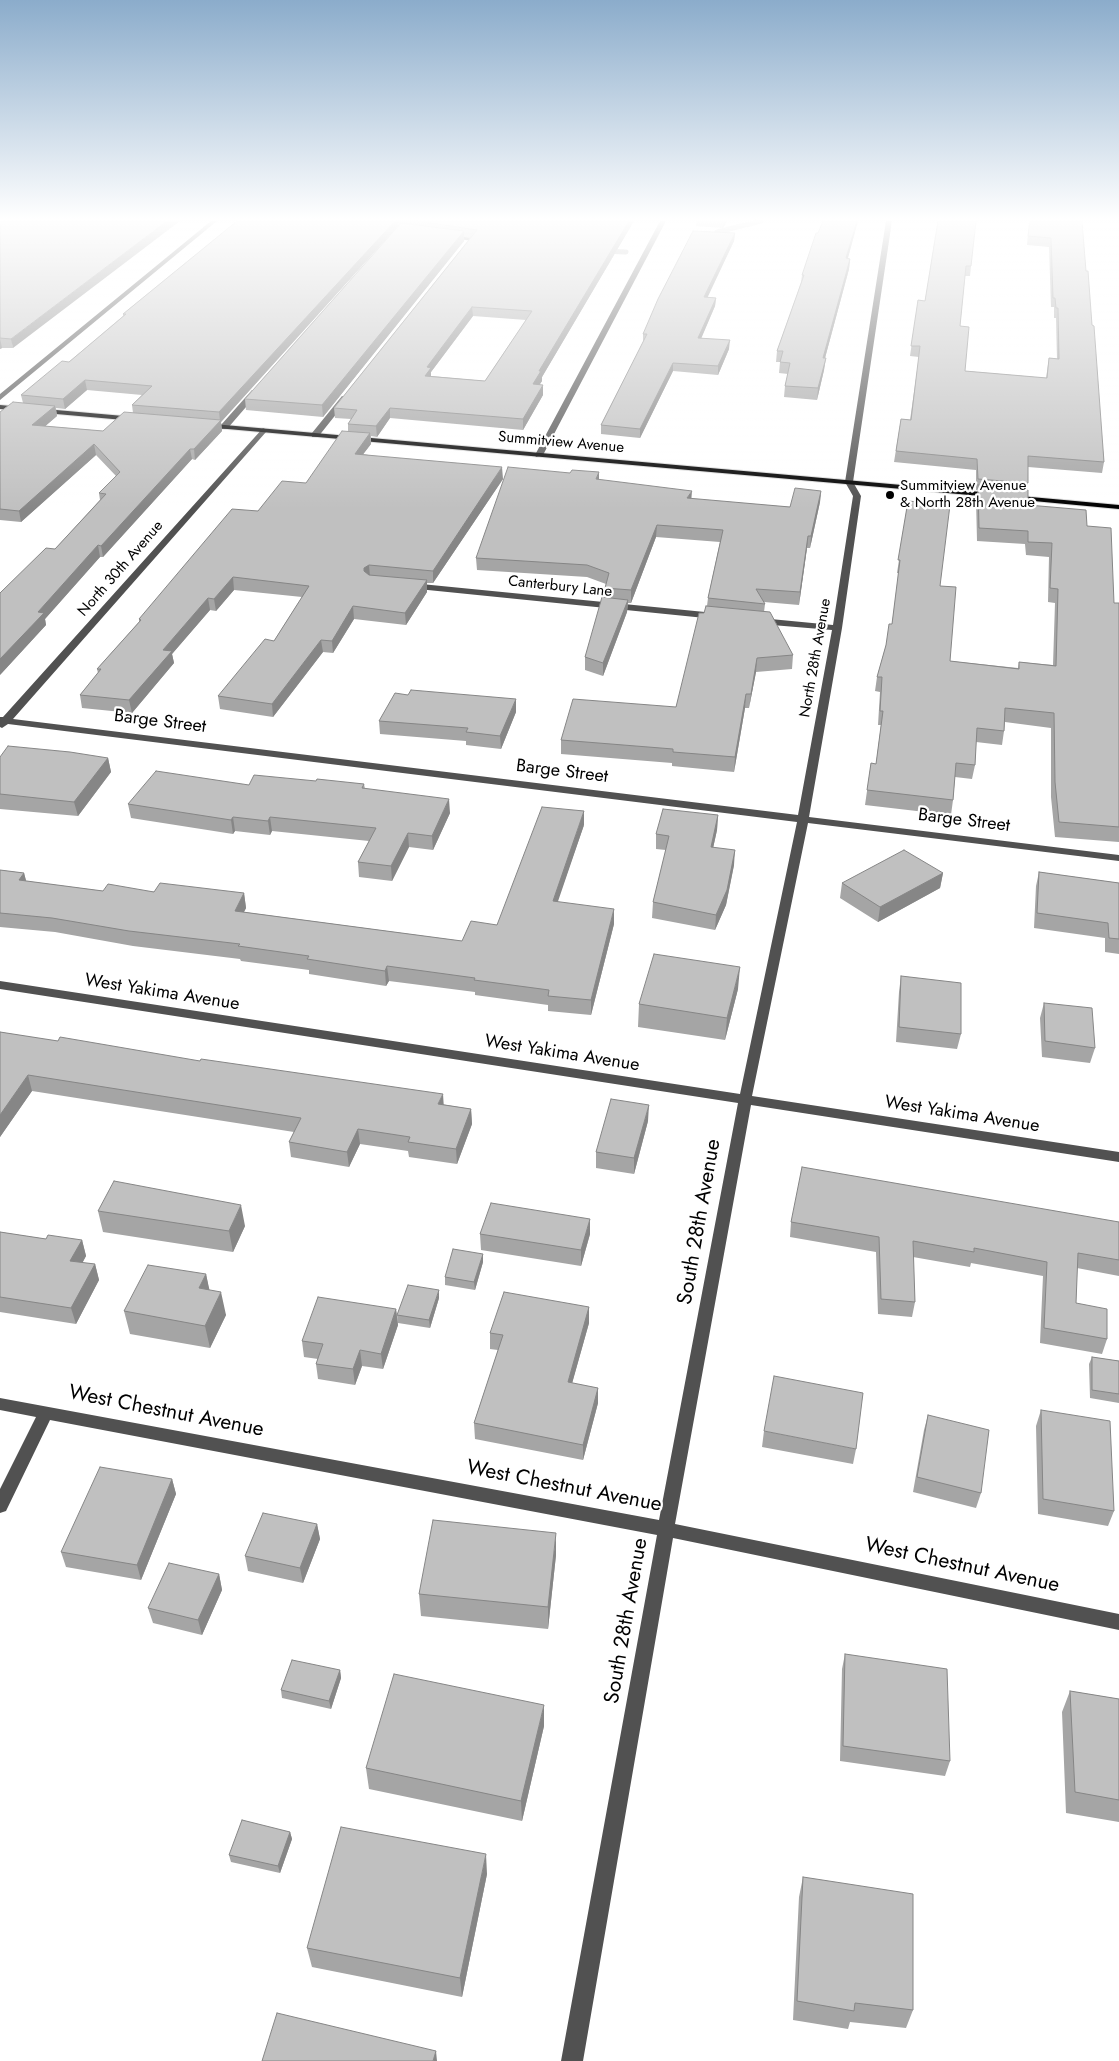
<!DOCTYPE html>
<html>
<head>
<meta charset="utf-8">
<style>
  body { margin:0 }
  canvas { display:block; background:#fff }
</style>
</head>
<body>
<canvas width="1119" height="2061"></canvas>
<script>
const c = document.querySelector('canvas').getContext('2d');
c.lineJoin = 'round';
const shape = rows => new Path2D(rows.map(r => 'M' + r).join(''));
function strokePath(path, color, width, dash) { c.strokeStyle = color; c.lineWidth = width; c.lineCap = dash ? 'butt' : 'round'; c.setLineDash(dash || []); c.stroke(path); }
function fillPath(path, color) { c.fillStyle = color; c.fill(path, 'evenodd'); }
function label(font, color, halo, rows, align = 'center') {
  c.font = font + ' Jost,sans-serif'; c.lineWidth = 4.5; c.setLineDash([]); c.textBaseline = 'middle'; c.strokeStyle = halo; c.fillStyle = color; for (const [text, x, y, turn = 0] of rows) {
    c.save(); c.translate(x, y); c.rotate((+turn || 0) * Math.PI / 180); c.textAlign = isNaN(turn) ? turn : align; if (halo) c.strokeText(text, 0, 0); c.fillText(text, 0, 0); c.restore();
  }
}
strokePath(shape([
  [717,232,761,221],
  [603,251,626,252]
]), '#9f9f9f', 5);
const major = shape([
  [0,405,135,417,139,419,135,421,0,409,0,405],
  [202,423,992,493,996,495,992,497,205,427,202,427,202,423],
  [1009,495,1119,505,1119,509,1012,499,1009,499,1009,495]
]);
strokePath(major, '#dbdbdb', 2);
fillPath(shape([
  [211,221,217,221,0,400,0,394,211,221],
  [660,221,666,221,543,455,536,457,535,455,660,221],
  [886,221,892,221,853,482,861,496,842,628,809,817,1119,855,1119,861,808,823,752,1096,1119,1152,1119,1162,751,1105,675,1524,1119,1614,1119,1630,673,1538,583,2061,561,2061,657,1535,50,1420,6,1511,0,1513,0,1489,36,1417,0,1410,0,1398,659,1520,738,1103,0,989,0,981,740,1094,797,822,8,724,2,728,0,727,0,717,3,717,263,428,267,430,266,432,13,719,798,815,832,630,760,624,755,621,760,618,833,625,853,496,845,482,886,221],
  [445,234,472,237,475,239,472,241,447,237,445,234],
  [252,390,259,392,227,429,221,429,221,425,252,390],
  [342,396,349,398,318,437,312,437,312,433,342,396],
  [411,583,715,613,719,616,715,619,408,588,408,584,411,583]
]), '#515151');
fillPath(major, '#000');
fillPath(shape([
  [0,221,13,348,2,348,0,349],
  [237,221,634,221,542,377,542,381,539,385,543,395,523,430,390,418,377,437,371,436,371,444,363,454,503,479,433,583,427,583,427,592,406,625,354,619,333,653,323,652,273,717,220,709,218,696,274,641,302,597,234,590,216,611,210,610,172,654,174,663,132,713,82,708,80,695,98,673,97,669,139,622,139,619,258,511,306,483,348,431,348,424,351,419,335,418,334,408,470,238,464,237,464,241,323,417,246,410,245,399,398,226,221,422,222,431,195,460,192,459,103,557,100,557,45,619,46,625,0,675,55,549,100,500,99,493,116,476,96,455,21,522,0,520,0,412,23,403,21,395,69,362,123,316,123,314],
  [473,316,526,320,485,381,431,376,431,372],
  [87,390,142,395,132,405,133,413,103,431,45,426,57,416,56,408,65,409],
  [696,221,727,221,723,228,696,226],
  [858,221,848,258,850,259,849,269,825,358,824,370,817,400,784,397,785,386,788,374,779,373,780,362,776,362,777,351,801,283,802,275,818,233],
  [938,221,971,266,970,276,965,276,960,326,965,371,1046,378,1049,358,1057,359,1056,318,1054,318,1054,307,1051,307,1049,247,1027,245,1029,221,1082,221,1086,271,1092,325,1104,462,1102,473,1028,467,1028,483,1027,490,1028,505,1087,526,1114,603,1119,603,1119,842,1055,837,1051,797,1051,728,1005,722,1004,731,1002,745,976,742,975,765,972,779,955,777,953,800,951,815,865,805,871,763,876,764,881,725,878,725,880,692,875,691,877,677,892,624,899,573,897,573,908,501,940,586,950,661,1018,668,1019,662,1053,665,1055,603,1048,602,1049,557,1026,555,1025,544,977,541,976,498,978,490,976,490,976,470,894,462,901,419,910,420,919,357,910,356,918,300,925,301],
  [735,233,734,241,707,297,716,298,715,306,701,338,729,349,718,375,673,371,640,438,601,434,601,425,643,342,643,334],
  [599,480,691,499,790,507,821,491,820,502,810,548,807,548,799,605,764,602,765,604,764,612,793,655,792,669,756,672,749,708,745,708,734,772,672,766,672,763,561,754,561,740,676,707,704,613,707,606,708,598,720,542,656,537,631,603,628,603,627,612,603,676,585,670,585,657,605,598,605,588,606,584,587,577,477,570,476,558],
  [516,712,501,749,466,745,466,741,380,734,379,721],
  [0,757,108,758,111,772,78,816,0,809],
  [316,781,364,784,365,789,450,813,433,850,409,847,392,881,359,877,358,862,369,841,272,831,270,835,235,831,233,834,131,818,128,804,249,785],
  [718,815,717,830,713,848,734,865,726,905,715,930,652,918,653,902,666,850,656,849,656,834],
  [584,825,557,902,614,924,591,1015,548,1011,548,1005,475,995,475,992,389,981,386,986,309,974,309,970,241,961,240,959,133,946,55,932,0,927,0,870,24,873,26,881,103,891,244,893,246,908,244,912,462,941,497,925],
  [1039,872,1119,883,1119,954,1105,952,1105,938,1034,928,1036,886],
  [943,873,940,888,878,922,840,898,842,883],
  [901,976,961,1034,957,1049,896,1042,899,992],
  [738,989,725,1040,638,1027,639,1004],
  [1044,1003,1095,1048,1090,1063,1042,1057,1040,1018],
  [0,1032,471,1109,472,1124,457,1164,409,1157,408,1151,360,1144,349,1167,291,1157,289,1142,294,1132,32,1091,0,1137],
  [648,1121,634,1174,596,1168,596,1152],
  [98,1211,245,1226,233,1252,103,1232],
  [791,1222,1119,1222,1119,1276,1077,1268,1076,1303,1107,1339,1102,1354,1040,1343,1043,1276,971,1263,970,1267,913,1257,915,1302,912,1317,878,1314,876,1252,790,1237],
  [0,1232,46,1239,82,1240,86,1256,82,1263,95,1264,99,1280,76,1324,0,1312],
  [480,1234,590,1234,581,1266,481,1250],
  [483,1254,483,1262,475,1290,445,1285,445,1277],
  [206,1274,209,1290,226,1315,210,1348,130,1334,124,1311],
  [439,1298,430,1328,398,1323,397,1315],
  [589,1307,589,1323,572,1383,598,1388,598,1403,583,1460,475,1439,474,1423,498,1350,490,1349,490,1333],
  [396,1309,398,1325,383,1369,362,1366,355,1385,318,1379,316,1364,318,1359,304,1357,302,1341],
  [1092,1357,1119,1361,1119,1403,1090,1398,1089,1364],
  [1041,1410,1114,1511,1108,1526,1038,1514,1036,1426],
  [928,1415,981,1493,976,1508,913,1492,924,1430],
  [764,1431,856,1449,853,1464,762,1447],
  [172,1479,176,1494,141,1580,66,1567,61,1552],
  [317,1524,320,1539,303,1583,248,1571,245,1556],
  [556,1555,548,1629,421,1616,419,1594],
  [219,1574,222,1590,202,1635,153,1623,148,1608],
  [845,1654,950,1761,945,1776,840,1761,842,1669],
  [340,1670,341,1678,331,1709,282,1698,281,1690],
  [1070,1691,1119,1699,1119,1822,1066,1813,1062,1712],
  [544,1726,522,1821,369,1789,366,1768],
  [290,1832,292,1839,280,1873,231,1862,229,1855],
  [487,1874,462,1997,312,1967,307,1948],
  [803,1877,913,2010,906,2028,850,2022,848,2029,793,2020,799,1897]
]), '#a5a5a5');
fillPath(shape([
  [167,221,180,221,13,348,11,339],
  [395,221,398,221,398,226,221,422,222,431,195,460,194,449,220,421,219,412],
  [629,221,634,221,542,377,542,381,533,395,533,384,539,371],
  [724,221,727,221,723,228],
  [857,221,858,221,845,268,846,258],
  [464,231,464,241,323,417,322,405],
  [735,233,734,241,704,305,704,297],
  [850,259,849,269,822,369,823,358],
  [716,298,715,306,698,346,698,338],
  [472,307,473,316,431,372,431,378,425,376,427,367],
  [0,338,2,348,0,349],
  [730,340,729,349,718,375,718,366],
  [826,358,824,370,817,400,818,388],
  [673,363,673,371,640,438,640,429],
  [85,380,87,390,65,409,63,399],
  [543,385,543,395,523,430,523,419],
  [55,406,57,416,34,436,32,425],
  [390,408,390,418,377,437,376,426],
  [370,433,371,444,355,465,355,454],
  [94,444,96,455,21,522,19,511],
  [190,449,192,459,103,557,101,546],
  [502,467,503,479,433,583,433,571],
  [599,472,599,484,596,479],
  [692,491,691,503,687,498],
  [821,491,820,502,810,548,811,536],
  [657,525,656,537,631,603,631,590],
  [808,536,807,548,799,605,800,592],
  [98,545,100,557,45,619,46,625,0,675,0,659,38,612],
  [369,565,370,577,365,584,364,568],
  [233,577,234,590,216,611,214,599],
  [427,580,427,592,406,625,405,613],
  [208,598,210,610,172,654,174,663,132,713,129,700,163,650],
  [628,600,627,612,603,676,603,663],
  [353,606,354,619,333,653,332,641],
  [321,640,323,652,273,717,272,704],
  [757,658,756,672,749,708,751,694],
  [746,694,745,708,734,772,735,757],
  [516,699,516,712,501,749,500,736],
  [108,758,111,772,78,816,74,802],
  [449,799,450,813,433,850,432,836],
  [584,811,584,825,553,916,553,901],
  [718,815,717,830,710,862,711,847],
  [233,817,235,831,233,834,231,820],
  [270,817,272,831,270,835,268,821],
  [408,833,409,847,392,881,391,866],
  [735,850,734,865,726,905,715,930,716,915],
  [24,873,28,888,19,880],
  [943,873,940,888,878,922,880,907],
  [244,893,246,908,237,925,235,911],
  [614,909,614,924,591,1015,591,1000],
  [387,966,389,981,386,986,385,971],
  [740,967,738,989,725,1040,727,1018],
  [28,1075,32,1091,0,1137,0,1115],
  [443,1094,444,1109,438,1104],
  [649,1105,648,1121,634,1174,634,1158],
  [471,1109,472,1124,457,1164,456,1149],
  [358,1129,360,1144,349,1167,347,1152],
  [241,1205,245,1226,233,1252,229,1231],
  [590,1219,590,1234,581,1266,581,1250],
  [82,1240,86,1256,75,1277,70,1261],
  [483,1254,483,1262,475,1290,474,1282],
  [95,1264,99,1280,76,1324,71,1308],
  [206,1274,211,1297,199,1288],
  [439,1290,439,1298,430,1328,429,1320],
  [221,1292,226,1315,210,1348,205,1326],
  [589,1307,589,1323,568,1398,568,1382],
  [396,1309,398,1325,383,1369,381,1354],
  [360,1350,362,1366,355,1385,353,1369],
  [598,1388,598,1403,583,1460,583,1445],
  [172,1479,176,1494,141,1580,137,1565],
  [317,1524,320,1539,303,1583,300,1568],
  [556,1533,556,1555,548,1629,548,1607],
  [219,1574,222,1590,202,1635,198,1620],
  [340,1670,341,1678,331,1709,329,1701],
  [544,1705,544,1726,522,1821,521,1801],
  [290,1832,292,1839,280,1873,278,1866],
  [486,1854,487,1874,462,1997,460,1978],
  [436,2051,437,2061,433,2061]
]), '#868686');
const building = shape([
  [0,221,167,221,11,339,0,338,0,221],
  [237,221,395,221,219,412,132,405,152,386,85,380,63,399,21,395,62,361,69,362,126,314,123,314,237,221],
  [417,221,629,221,539,371,541,371,533,384,543,385,523,419,390,408,376,426,348,424,357,410,334,408,477,230,417,221],
  [472,307,532,311,485,381,425,376,431,368,427,367,472,307],
  [823,221,857,221,846,258,850,259,823,358,826,358,818,388,785,386,790,363,780,362,783,351,777,351,804,275,802,275,816,233,818,233,823,221],
  [938,221,976,221,971,266,966,266,960,326,969,327,965,371,1047,378,1049,358,1059,359,1058,308,1056,308,1055,298,1053,298,1051,238,1028,236,1030,221,1082,221,1086,271,1088,271,1092,325,1094,326,1104,462,1028,456,1028,483,978,479,977,459,896,451,901,419,911,420,920,346,911,346,918,300,925,301,938,221],
  [401,223,464,231,322,405,245,399,401,223],
  [693,231,735,233,704,297,716,298,698,338,730,340,718,366,673,363,640,429,601,425,647,334,643,334,658,299,693,231],
  [13,402,55,406,32,425,103,431,124,412,221,420,194,449,190,449,101,546,98,545,38,612,44,613,0,659,0,593,46,548,55,549,106,494,99,493,120,472,94,444,19,511,0,509,0,412,13,402],
  [342,431,370,433,355,454,502,467,433,571,369,565,364,568,364,571,369,575,427,580,405,613,353,606,332,641,321,640,272,704,218,696,265,639,274,641,309,586,233,577,214,599,208,598,163,650,172,651,129,700,80,695,101,669,97,669,141,620,139,619,232,509,258,511,282,481,306,483,342,431],
  [508,467,570,473,572,470,599,472,596,479,692,491,687,498,790,507,795,488,821,491,811,536,808,536,800,592,756,589,765,604,708,598,723,530,657,525,631,590,605,588,609,573,587,565,476,558,508,467],
  [978,485,1028,490,1028,505,1086,510,1087,526,1111,528,1114,603,1119,603,1119,827,1059,822,1055,782,1054,713,1005,708,1004,731,977,728,975,765,956,763,953,800,867,790,871,763,876,764,883,711,880,711,882,677,877,677,886,645,889,624,892,624,900,560,898,560,908,501,950,505,940,586,956,587,950,661,1019,669,1019,662,1056,666,1058,589,1050,588,1052,543,1028,542,1028,531,979,528,978,485],
  [602,597,628,600,603,663,585,657,602,597],
  [706,606,770,612,793,655,757,658,751,694,746,694,735,757,673,752,673,749,561,740,573,699,676,707,699,613,704,613,706,606],
  [411,690,516,699,500,736,466,732,468,728,379,721,395,693,408,695,411,690],
  [8,746,70,752,108,758,74,802,0,794,0,757,8,746],
  [156,771,249,785,254,775,316,781,317,779,364,784,362,788,449,799,432,836,408,833,391,866,358,862,376,828,270,817,268,821,233,817,231,820,128,804,156,771],
  [542,807,584,811,553,901,614,909,591,1000,548,996,549,990,474,980,475,978,387,966,385,971,307,959,309,956,238,946,240,944,129,931,52,918,0,913,0,870,24,873,19,880,103,891,108,884,154,892,160,883,244,893,235,911,462,941,471,921,497,925,542,807],
  [663,809,718,815,711,847,735,850,727,890,716,915,653,902,669,836,656,834,663,809],
  [904,850,943,873,880,907,842,883,904,850],
  [1039,872,1119,883,1119,939,1109,938,1108,923,1037,913,1039,872],
  [654,954,740,967,727,1018,639,1004,654,954],
  [901,976,961,983,961,1034,899,1027,901,976],
  [1044,1003,1092,1008,1095,1048,1045,1041,1044,1003],
  [0,1032,58,1041,60,1037,200,1061,201,1059,443,1094,438,1104,471,1109,456,1149,408,1142,410,1137,358,1129,347,1152,289,1142,301,1118,28,1075,0,1115,0,1032],
  [611,1099,649,1105,634,1158,596,1152,611,1099],
  [802,1167,1119,1222,1119,1260,1078,1253,1076,1303,1107,1309,1107,1339,1044,1328,1047,1262,974,1248,974,1252,913,1241,915,1302,881,1299,879,1237,791,1222,802,1167],
  [114,1181,241,1205,229,1231,98,1211,114,1181],
  [491,1203,590,1219,581,1250,480,1234,491,1203],
  [0,1232,46,1239,48,1235,82,1240,70,1261,95,1264,71,1308,0,1297,0,1232],
  [453,1249,483,1254,474,1282,445,1277,453,1249],
  [148,1265,206,1274,199,1288,221,1292,205,1326,124,1311,148,1265],
  [408,1285,439,1290,429,1320,397,1315,408,1285],
  [504,1292,589,1307,568,1382,598,1388,583,1445,474,1423,503,1335,490,1333,504,1292],
  [318,1297,396,1309,381,1354,360,1350,353,1369,316,1364,323,1344,302,1341,318,1297],
  [1092,1357,1119,1361,1119,1394,1092,1390,1092,1357],
  [774,1376,863,1393,856,1449,764,1431,774,1376],
  [1041,1410,1110,1421,1114,1511,1043,1499,1041,1410],
  [928,1415,989,1430,981,1493,917,1477,928,1415],
  [100,1467,172,1479,137,1565,61,1552,100,1467],
  [263,1513,317,1524,300,1568,245,1556,263,1513],
  [433,1520,556,1533,548,1607,419,1594,433,1520],
  [169,1563,219,1574,198,1620,148,1608,169,1563],
  [845,1654,947,1669,950,1761,843,1746,845,1654],
  [292,1660,340,1670,329,1701,281,1690,292,1660],
  [394,1674,544,1705,521,1801,366,1768,394,1674],
  [1070,1691,1119,1699,1119,1800,1075,1792,1070,1691],
  [242,1820,290,1832,278,1866,229,1855,242,1820],
  [341,1827,486,1854,460,1978,307,1948,341,1827],
  [803,1877,913,1894,913,2010,855,2003,854,2011,797,2001,803,1877],
  [277,2013,436,2051,433,2061,262,2061,277,2013]
]);
fillPath(building, '#c0c0c0');
strokePath(building, '#868686', 1);
const sky = c.createLinearGradient(0, 0, 0, 509);
sky.addColorStop(0, '#8baccb');
sky.addColorStop(0.43, '#fff');
sky.addColorStop(1, '#ffffff00');
c.fillStyle = sky;
c.fillRect(0, 0, 1119, 509);
for (const [x, y, r, color] of [
  [890,495,5,"#000"]
]) { const dot = new Path2D(); dot.arc(x, y, r, 0, 2 * Math.PI); c.fillStyle = color; c.fill(dot); strokePath(dot, '#fff', 2); }
label('15px', '#000', '#fff', [
  ["Summitview Avenue",561,443,5],
  ["North 30th Avenue",121,569,-49],
  ["Canterbury Lane",560,587,6],
  ["North 28th Avenue",816,658,-80]
]);
label('15px', '#000', '#fff', [
  ["Summitview Avenue",900,486],
  ["& North 28th Avenue",900,503]
], 'left');
label('18px', '#000', '#fff', [
  ["Barge Street",160,722,7],
  ["Barge Street",562,772,7],
  ["Barge Street",964,821,7],
  ["West Yakima Avenue",162,993,9],
  ["West Yakima Avenue",562,1054,9],
  ["West Yakima Avenue",962,1115,9]
]);
label('21px', '#000', '#fff', [
  ["South 28th Avenue",700,1222,-80],
  ["West Chestnut Avenue",166,1412,11],
  ["West Chestnut Avenue",564,1487,11],
  ["West Chestnut Avenue",962,1566,12],
  ["South 28th Avenue",627,1621,-80]
]);
</script>
</body>
</html>
